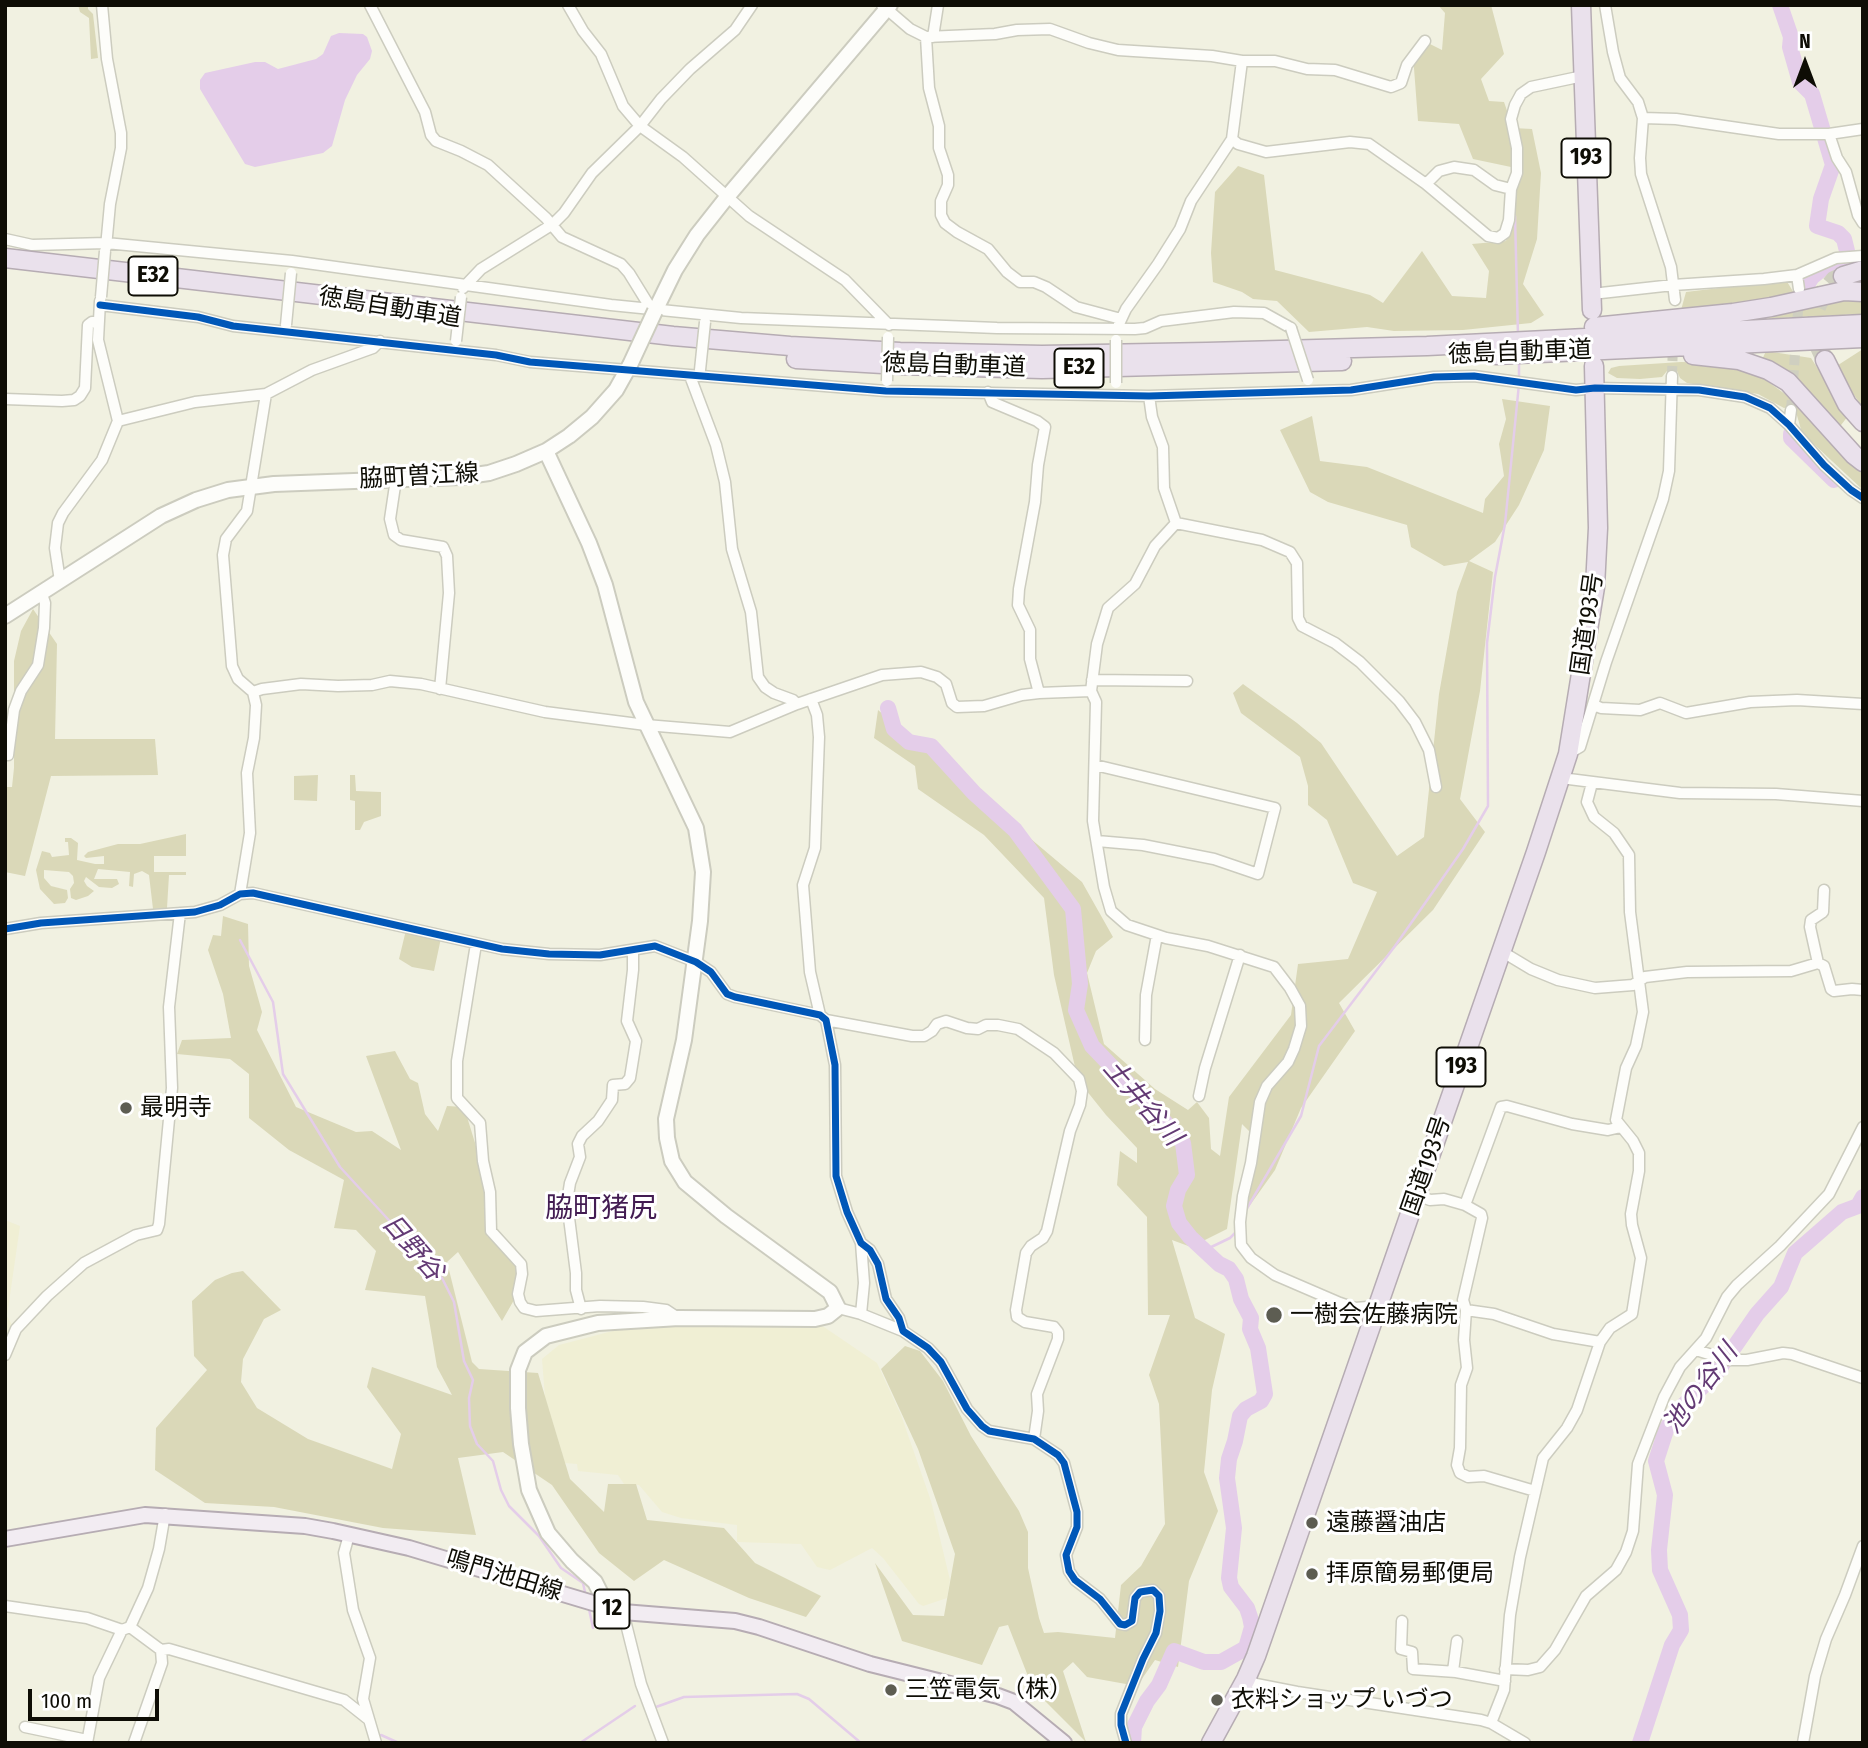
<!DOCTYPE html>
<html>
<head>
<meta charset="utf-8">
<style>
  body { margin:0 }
  #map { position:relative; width:1868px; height:1748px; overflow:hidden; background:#f1f1e1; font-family:"Fira Sans Condensed",sans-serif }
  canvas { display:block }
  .frame { position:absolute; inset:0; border:7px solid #0e0d05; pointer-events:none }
  .north { position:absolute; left:1770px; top:28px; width:70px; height:70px; -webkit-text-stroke:5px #fff; paint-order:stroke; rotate:0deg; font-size:19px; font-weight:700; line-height:28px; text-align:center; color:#0e0d05 }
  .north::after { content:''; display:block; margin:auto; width:24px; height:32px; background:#0e0d05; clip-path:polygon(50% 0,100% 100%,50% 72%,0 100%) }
  .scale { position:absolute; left:28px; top:1689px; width:131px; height:32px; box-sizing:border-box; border:4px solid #0e0d05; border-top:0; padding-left:9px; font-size:21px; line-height:24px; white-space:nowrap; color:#0e0d05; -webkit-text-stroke:5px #fff; paint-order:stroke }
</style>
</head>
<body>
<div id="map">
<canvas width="1868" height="1748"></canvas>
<div class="frame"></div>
<div class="north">N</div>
<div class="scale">100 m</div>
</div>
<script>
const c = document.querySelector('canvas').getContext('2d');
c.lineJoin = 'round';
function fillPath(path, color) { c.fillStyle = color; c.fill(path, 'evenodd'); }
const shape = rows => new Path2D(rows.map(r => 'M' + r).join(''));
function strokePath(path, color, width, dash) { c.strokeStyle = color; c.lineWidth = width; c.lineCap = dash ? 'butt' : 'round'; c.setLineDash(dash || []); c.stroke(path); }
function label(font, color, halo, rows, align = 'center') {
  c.font = font + ' "Fira Sans Condensed","Noto Sans JP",sans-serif'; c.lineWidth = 6; c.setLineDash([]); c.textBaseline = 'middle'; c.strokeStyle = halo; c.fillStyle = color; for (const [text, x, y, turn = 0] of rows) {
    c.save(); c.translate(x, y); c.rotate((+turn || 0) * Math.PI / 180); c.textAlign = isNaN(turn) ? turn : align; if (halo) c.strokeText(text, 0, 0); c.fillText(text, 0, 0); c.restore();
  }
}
fillPath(shape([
  [5,1220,20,1226,7,1316,12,1325,5,1342],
  [647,1322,821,1325,877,1363,901,1415,931,1501,950,1580,947,1598,923,1606,919,1604,883,1558,872,1548,830,1570,817,1567,801,1544,737,1542,737,1525,681,1518,662,1512,639,1485,624,1484,618,1475,578,1471,577,1464,565,1463,545,1397,542,1359,559,1345]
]), '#f0efd4');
fillPath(shape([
  [78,5,88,5,88,9,93,14,98,58,91,59,89,18,80,12],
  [1438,5,1491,5,1504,54,1481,79,1489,101,1504,102,1513,128,1532,129,1541,173,1537,239,1523,284,1544,315,1531,323,1463,330,1394,331,1367,327,1309,332,1277,301,1253,299,1242,292,1213,282,1211,253,1215,192,1238,166,1264,175,1275,270,1370,295,1383,303,1422,251,1452,296,1486,298,1489,271,1472,244,1506,241,1515,201,1511,167,1473,159,1459,124,1418,121,1413,55,1428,43,1442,50,1445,13],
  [1786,280,1794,293,1785,296,1738,305,1681,310,1686,292],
  [1833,297,1863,297,1863,314,1738,320],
  [1863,349,1863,408,1835,367],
  [1766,351,1811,358,1848,416,1838,429,1761,362],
  [1681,362,1718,363,1756,373,1785,394,1846,458,1863,471,1863,490,1802,433,1796,412,1789,407,1784,408,1758,394,1687,383,1680,378,1677,371,1667,371,1662,377,1640,379,1617,378,1608,373,1611,368,1619,366],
  [1502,399,1550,406,1544,450,1519,505,1495,542,1469,561,1493,572,1480,691,1460,799,1485,832,1433,910,1339,1003,1355,1031,1301,1108,1275,1170,1248,1208,1249,1131,1242,1124,1227,1229,1191,1247,1172,1240,1195,1318,1225,1334,1212,1390,1204,1472,1218,1511,1189,1581,1178,1667,1155,1660,1137,1686,1087,1677,1073,1662,1063,1671,1086,1742,1033,1689,1008,1625,999,1627,982,1665,902,1641,875,1563,913,1615,944,1616,955,1554,918,1449,881,1369,905,1346,920,1351,943,1381,971,1436,1019,1511,1028,1532,1028,1568,1039,1618,1044,1633,1058,1632,1115,1638,1121,1585,1141,1566,1165,1524,1159,1404,1149,1375,1170,1315,1148,1315,1147,1217,1117,1185,1120,1151,1137,1163,1137,1148,1106,1115,1078,1080,1054,975,1044,898,984,835,918,789,915,766,874,738,878,710,1082,882,1113,937,1096,951,1087,973,1104,1044,1155,1089,1188,1110,1197,1102,1209,1118,1211,1149,1220,1156,1229,1097,1291,1015,1298,964,1348,959,1377,892,1353,883,1327,820,1308,805,1308,786,1300,757,1241,713,1233,693,1243,684,1297,723,1321,743,1397,856,1424,837,1439,694,1457,592,1468,562,1444,566,1411,547,1407,525,1328,502,1310,492,1280,430,1312,416,1320,461,1367,467,1483,513,1485,499,1504,476,1499,444,1506,419],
  [33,609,57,644,55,739,155,739,158,775,51,776,25,876,5,872,5,787,12,787,14,768,14,661,21,631],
  [318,775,317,801,294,800,294,776],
  [350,775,355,775,356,791,381,792,381,816,364,822,360,830,355,830,355,801,350,800],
  [186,834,186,856,154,856,154,872,186,872,186,875,169,875,167,908,153,909,149,875,142,871,134,874,133,887,129,886,130,872,98,869,94,879,117,879,119,884,112,888,99,887,86,877,84,881,87,886,94,891,88,896,76,900,71,898,70,889,74,883,73,876,69,872,44,870,44,878,51,886,67,890,68,898,65,903,54,904,40,889,36,870,42,851,50,853,52,857,69,855,68,842,65,842,65,838,71,838,78,843,77,860,95,864,104,864,104,856,86,858,84,856,88,852,118,844,140,844],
  [223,916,248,924,249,966,262,1012,257,1030,296,1107,356,1132,372,1131,401,1150,366,1056,395,1051,410,1079,418,1083,425,1114,438,1131,447,1106,464,1107,483,1169,487,1236,516,1254,518,1293,502,1321,458,1252,447,1262,472,1362,479,1369,538,1373,570,1479,604,1512,608,1484,636,1484,647,1520,724,1528,755,1563,821,1596,806,1617,749,1598,664,1560,634,1581,599,1553,552,1485,503,1452,458,1458,476,1535,383,1528,274,1507,205,1503,155,1470,156,1428,207,1370,194,1356,192,1301,215,1280,232,1273,243,1271,281,1310,264,1319,243,1359,241,1382,257,1408,308,1439,392,1469,401,1434,367,1387,372,1367,452,1395,437,1367,425,1296,365,1290,376,1251,356,1230,334,1228,344,1180,289,1150,249,1118,249,1074,230,1059,177,1054,182,1040,231,1038,223,994,208,950,213,935,221,936],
  [406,930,441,938,434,971,412,967,399,959]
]), '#dad8b8');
fillPath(shape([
  [339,33,363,34,367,37,372,51,370,59,357,75,345,100,332,146,323,153,255,167,245,164,200,89,200,80,205,73,255,62,265,62,278,69,316,59,323,54,331,36]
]), '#e4cde9');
strokePath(shape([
  [1515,216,1518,336],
  [1519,360,1519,378],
  [240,940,273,1002,283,1074,340,1167,442,1278,454,1302,464,1361,473,1380,469,1398,470,1426,477,1444,493,1461,501,1490,509,1506,539,1536,561,1568,583,1583,585,1592],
  [1246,1210,1301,1116,1319,1046,1395,946,1463,849,1488,806,1487,643,1495,577,1505,524,1519,384],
  [1205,1250,1230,1238,1236,1232],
  [589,1609,593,1628],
  [656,1707,684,1697,797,1694,809,1699,861,1743],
  [381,1735,399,1743],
  [580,1743,635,1706]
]), '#e4cde9', 2.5);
strokePath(shape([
  [1780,5,1791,37,1790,47,1800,82,1812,94,1833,165,1821,199,1817,226,1838,233,1844,239,1847,251],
  [1805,288,1812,277,1822,269,1841,261],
  [1791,434,1791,438,1834,480],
  [888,708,894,729,909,742,931,746,974,793,1015,830,1073,909,1080,984,1076,1010,1092,1046,1163,1120,1183,1143,1187,1175,1178,1190,1174,1206,1179,1223,1190,1237,1219,1264,1229,1269,1236,1279,1241,1299,1251,1318,1250,1329,1258,1348,1265,1394,1261,1401,1246,1409,1240,1416,1235,1441,1229,1459,1227,1478,1234,1528,1229,1578,1231,1587,1247,1608,1250,1617,1252,1627,1246,1648,1221,1662,1204,1662,1174,1651,1159,1685,1147,1701,1134,1727,1133,1743],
  [1640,1743,1672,1645,1681,1630,1680,1615,1660,1570,1659,1550,1665,1495,1656,1461,1666,1430,1677,1412,1717,1372,1757,1314,1781,1287,1795,1253,1842,1212,1858,1206,1863,1197]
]), '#e4cde9', 16);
strokePath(shape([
  [1672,376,1673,342],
  [1791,410,1799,297]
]), '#cfcfc0', 10, [10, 5]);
strokePath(shape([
  [1825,360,1819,347,1816,326,1817,307,1824,292,1834,280,1843,276]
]), '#cfcfc0', 18, [18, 9]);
const street = shape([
  [102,5,107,59,121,133,121,148,110,204,106,247],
  [370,5,425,112,431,135,436,141,461,151,488,165,546,218,562,237,621,264,629,273,650,307],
  [568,5,583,31,601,54,623,106,640,126,683,157,749,216,845,280,889,325],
  [882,5,910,29,926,37,995,34,1017,30,1050,29,1089,43,1118,50,1212,56,1242,61,1275,61,1307,69,1335,70,1391,87,1401,83,1407,65,1425,41],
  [1605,5,1613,52,1620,78,1638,102,1643,118,1640,158,1641,174,1671,267,1675,300],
  [926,37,929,88,939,126,939,148,948,175,948,185,941,201,941,215,945,223,957,232,988,249,1007,272,1020,282,1034,282,1046,287,1076,307,1121,319],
  [933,37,938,5],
  [1643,118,1676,119,1779,134,1829,134,1863,129],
  [1829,134,1837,158,1846,172,1858,215,1863,223],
  [1232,139,1238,144,1266,152,1350,142,1369,144,1426,184,1488,236,1498,238,1505,233,1509,220,1511,189],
  [1426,184,1439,171,1454,167,1474,170,1495,185,1511,189,1517,173,1517,148,1511,119,1515,105,1521,94,1531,87,1583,76],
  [5,239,32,245,106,243,292,261,611,305,741,318,997,328,1135,329,1145,328,1161,321,1234,312,1264,313,1291,328],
  [1797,275,1799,289],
  [463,288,481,269,553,224,564,213,592,173,640,126,661,99,690,69,735,30,752,5],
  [1592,294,1673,285,1764,279,1797,275,1836,258,1863,256],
  [100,305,198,317,233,326,496,355,530,362,886,391,1149,396,1351,390,1434,377,1474,376,1576,390,1595,388,1699,390,1745,397,1770,408,1789,425,1824,465,1851,490,1863,498],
  [1119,324,1126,309,1158,264,1180,229,1191,201,1232,139,1242,61],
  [690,376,716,445,725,482,732,549,751,612,758,677,765,687,774,693,793,700,797,704],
  [988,392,992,402,1037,421,1045,427,1038,465,1035,502,1019,589,1018,605,1030,630,1030,659,1039,693],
  [1149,396,1152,417,1163,447,1164,488,1176,523],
  [5,399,62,401,74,400,80,396,85,388,88,325,92,322,97,322],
  [118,421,195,402,266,394,312,370,373,348,380,341],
  [1789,425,1791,410],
  [396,479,390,519,394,535,401,540,443,547,447,556,449,593,440,689],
  [1176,523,1155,546,1135,584,1108,608,1097,644,1091,691,1096,702,1093,821,1104,887,1111,911,1127,925,1166,938,1208,946,1274,967,1290,988,1300,1006,1301,1026,1294,1049,1288,1062,1267,1086,1260,1102,1251,1163,1243,1196,1240,1222,1241,1245,1251,1258,1275,1275,1340,1303,1355,1308,1367,1307,1375,1310],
  [1176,523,1262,540,1290,552,1297,563,1298,618,1302,626,1335,643,1360,662,1399,701,1415,722,1429,750,1436,787],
  [60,581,55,548,58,523,63,513,102,460,118,421,98,340,100,301],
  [1092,680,1187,681],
  [253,692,262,689,301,684,338,686,372,685,390,681,421,684,545,712,646,725,730,732,797,704,882,675,921,672,937,677,946,684,952,703,957,707,984,706,1022,695,1039,693,1091,691],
  [811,699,817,715,819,737,815,848,803,885,810,972,820,1015],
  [1594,705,1601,708,1640,710,1660,703,1686,713,1750,702,1797,700,1863,704],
  [1568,754,1580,747,1606,662,1663,499,1669,471,1672,376],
  [5,755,8,755,14,710,21,691,38,665,44,628,45,603,42,594],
  [1095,765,1275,808,1258,874,1214,859,1143,845,1097,841],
  [1561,778,1680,793,1776,794,1863,801],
  [240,894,250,833,247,773,254,738,256,705,253,692,238,679,232,666,223,555,226,539,247,511,266,394],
  [5,929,41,923,195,912,220,905,240,894,253,893,502,949,549,954,600,955,655,946,696,962,711,972,727,994,735,997,820,1015,826,1020,835,1065,836,1176,847,1212,861,1243,870,1250,878,1264,886,1299,899,1318,903,1331,928,1348,941,1362,967,1409,982,1426,989,1431,1034,1439,1058,1455,1064,1463,1077,1512,1077,1527,1066,1555,1069,1571,1075,1580,1100,1599,1120,1624,1125,1625,1132,1621,1135,1598,1140,1592,1153,1590,1159,1596,1160,1611,1156,1633,1143,1659,1121,1714,1121,1725,1126,1743],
  [476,944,457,1061,457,1098,480,1123,483,1161,490,1192,491,1231,521,1264,522,1274,518,1294,520,1302,524,1308,536,1311,600,1306,643,1307,666,1310,678,1318],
  [1501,951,1531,969,1558,980,1595,988,1633,985,1645,977,1687,972,1791,971,1818,963,1824,966,1831,989,1834,991,1852,989,1863,990],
  [1818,963,1810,927,1811,920,1823,912,1824,890],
  [826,1020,912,1036,924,1036,932,1031,937,1024,946,1021,967,1028,978,1029,986,1025,998,1025,1018,1029,1054,1053,1079,1079,1082,1091,1080,1105,1070,1131,1047,1231,1043,1238,1031,1246,1026,1253,1016,1310,1017,1317,1025,1322,1054,1327,1058,1332,1058,1339,1037,1394,1038,1411,1034,1439],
  [1145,1040,1146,995,1157,935],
  [1199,1096,1205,1068,1240,955],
  [1417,1195,1430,1200,1444,1199,1465,1205,1501,1107,1507,1106,1572,1124,1608,1130,1621,1127],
  [1465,1205,1481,1214,1482,1218,1463,1300,1466,1310],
  [861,1243,864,1283,861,1314],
  [838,1308,861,1314,903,1331],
  [581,1309,576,1290,576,1273,567,1202,570,1183,580,1157,578,1144,582,1136,598,1121,612,1100,613,1085,625,1084,630,1078,636,1041,627,1021,633,970,633,950],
  [1696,1350,1728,1360,1747,1360,1783,1353,1792,1354,1863,1378],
  [5,1355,16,1329,47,1296,84,1263,136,1235,157,1230,159,1224,172,1088,169,1007,180,913],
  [1535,1491,1484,1476,1468,1477,1460,1473,1457,1465,1460,1448,1461,1385,1467,1368,1464,1340,1466,1310,1494,1314,1553,1334,1600,1342],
  [349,1535,344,1553,353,1610,370,1658,363,1699,376,1743],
  [5,1606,87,1618,122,1630],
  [623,1612,641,1684,663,1743],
  [1402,1621,1401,1649,1412,1652,1413,1669,1456,1672,1505,1681],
  [161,1650,169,1649,344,1700,368,1719],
  [1505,1669,1528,1670,1540,1667,1555,1650,1586,1596,1616,1570,1626,1552,1633,1531,1638,1464,1664,1397,1680,1367,1706,1338,1727,1297,1737,1285,1780,1246,1829,1194,1863,1127],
  [1453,1671,1457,1641],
  [1246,1679,1256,1684,1297,1692,1481,1720,1491,1723,1525,1743],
  [1491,1723,1504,1690,1510,1615,1520,1557,1543,1458,1567,1428,1577,1410,1600,1342,1610,1328,1632,1314,1641,1258,1632,1225,1631,1214,1639,1171,1639,1153,1633,1141,1616,1120,1626,1068,1636,1046,1643,1012,1630,912,1629,855,1614,833,1594,817,1587,802,1592,783],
  [25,1727,87,1740],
  [87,1743,99,1678,122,1630,130,1627],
  [134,1743,162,1663,161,1650,130,1627,148,1588,159,1549,165,1514],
  [1803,1743,1815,1676,1826,1639,1845,1595,1863,1546]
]);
const secondary = shape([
  [655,311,675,270,697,235,727,197,890,5],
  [546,451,589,543,605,585,636,702,696,828,703,872,700,921,684,1040,666,1119,667,1138,672,1161,685,1182,726,1216,830,1292,838,1308,828,1316,815,1319,679,1318,598,1323,546,1336,525,1352,518,1370,518,1408,521,1444,529,1490,548,1533,572,1561,595,1582,602,1596,603,1606],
  [5,616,161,516,196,500,228,490,274,484,461,477,489,473,516,464,546,451,569,436,592,417,616,390,630,365]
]);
const primary = shape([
  [5,1539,145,1515,305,1526,333,1531,409,1548,623,1612,735,1621,759,1627,870,1664,998,1696,1014,1702,1064,1743]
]);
const highway = shape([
  [1581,5,1592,310],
  [5,258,673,336,790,346,900,352,1042,355,1207,352,1427,346,1863,324],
  [1843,276,1863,270],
  [1594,327,1733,313,1771,307,1844,291,1863,292],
  [1496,355,1863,338],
  [1693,355,1739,360,1768,370,1788,382,1854,455,1863,462],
  [796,359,900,365,1042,369,1342,361],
  [1825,360,1847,404,1863,422],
  [1211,1743,1246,1679,1256,1656,1536,852,1568,754,1595,587,1598,528,1594,366]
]);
strokePath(street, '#ccccbf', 13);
strokePath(secondary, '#ccccbf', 18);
strokePath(primary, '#b6acb3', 18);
strokePath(highway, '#b6acb3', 21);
strokePath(street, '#fdfdfa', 10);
strokePath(secondary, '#fdfdfa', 14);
strokePath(primary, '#f2ecf2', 14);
strokePath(highway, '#eae1ec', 18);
const streetBridge = shape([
  [101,297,105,251],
  [286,325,291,273],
  [1291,328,1308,380],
  [456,341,461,297],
  [700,370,705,322],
  [887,381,888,337],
  [1116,383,1116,340]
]);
const secondaryBridge = shape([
  [630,365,655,311]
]);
strokePath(streetBridge, '#ccccbf', 13, []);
strokePath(secondaryBridge, '#ccccbf', 18, []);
strokePath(streetBridge, '#fdfdfa', 10);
strokePath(secondaryBridge, '#fdfdfa', 14);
strokePath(shape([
  [100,305,198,317,233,326,496,355,530,362,886,391,1149,396,1351,390,1434,377,1474,376,1576,390,1595,388,1699,390,1745,397,1770,408,1789,425,1824,465,1851,490,1863,498],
  [5,929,41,923,195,912,220,905,240,894,253,893,502,949,549,954,600,955,655,946,696,962,711,972,727,994,735,997,820,1015,826,1020,835,1065,836,1176,847,1212,861,1243,870,1250,878,1264,886,1299,899,1318,903,1331,928,1348,941,1362,967,1409,982,1426,989,1431,1034,1439,1058,1455,1064,1463,1077,1512,1077,1527,1066,1555,1069,1571,1075,1580,1100,1599,1120,1624,1125,1625,1132,1621,1135,1598,1140,1592,1153,1590,1159,1596,1160,1611,1156,1633,1143,1659,1121,1714,1121,1725,1126,1743]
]), '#0057b8', 7);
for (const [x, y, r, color] of [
  [126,1108,7,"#5d5d52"],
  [1274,1315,9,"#5d5d52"],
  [1312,1523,7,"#5d5d52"],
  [1312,1574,7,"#5d5d52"],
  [891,1690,7,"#5d5d52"],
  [1217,1700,7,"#5d5d52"]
]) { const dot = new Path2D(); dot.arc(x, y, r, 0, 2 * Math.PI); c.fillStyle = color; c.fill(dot); strokePath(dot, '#fff', 2.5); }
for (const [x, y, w] of [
  [1586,158,49],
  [153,276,49],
  [1079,368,49],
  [1461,1067,49],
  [612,1609,35]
]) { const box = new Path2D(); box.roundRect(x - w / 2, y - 19.5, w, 39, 5); c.fillStyle = '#fff'; c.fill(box); strokePath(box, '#0e0d05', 2); }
label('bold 23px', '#0e0d05', null, [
  ["193",1586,158],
  ["E32",153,276],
  ["E32",1079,368],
  ["193",1461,1067],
  ["12",612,1609]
]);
label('24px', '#0e0d05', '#fff', [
  ["徳島自動車道",390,308,9],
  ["徳島自動車道",1520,353,-2],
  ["徳島自動車道",954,366,2],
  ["脇町曽江線",419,477,-3],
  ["国道193号",1588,624,-82],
  ["国道193号",1427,1166,-71],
  ["鳴門池田線",504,1576,17]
]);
label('24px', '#0e0d05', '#fff', [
  ["最明寺",140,1108],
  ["一樹会佐藤病院",1290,1315],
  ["遠藤醤油店",1326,1523],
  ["拝原簡易郵便局",1326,1574],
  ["三笠電気（株）",905,1690],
  ["衣料ショップ いづつ",1231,1700]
], 'left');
label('italic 26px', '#633a74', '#fff', [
  ["土井谷川",1142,1103,49],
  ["日野谷",412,1248,49],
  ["池の谷川",1701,1389,-53]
]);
label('28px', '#431c52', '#fff', [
  ["脇町猪尻",601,1209]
]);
</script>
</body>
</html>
